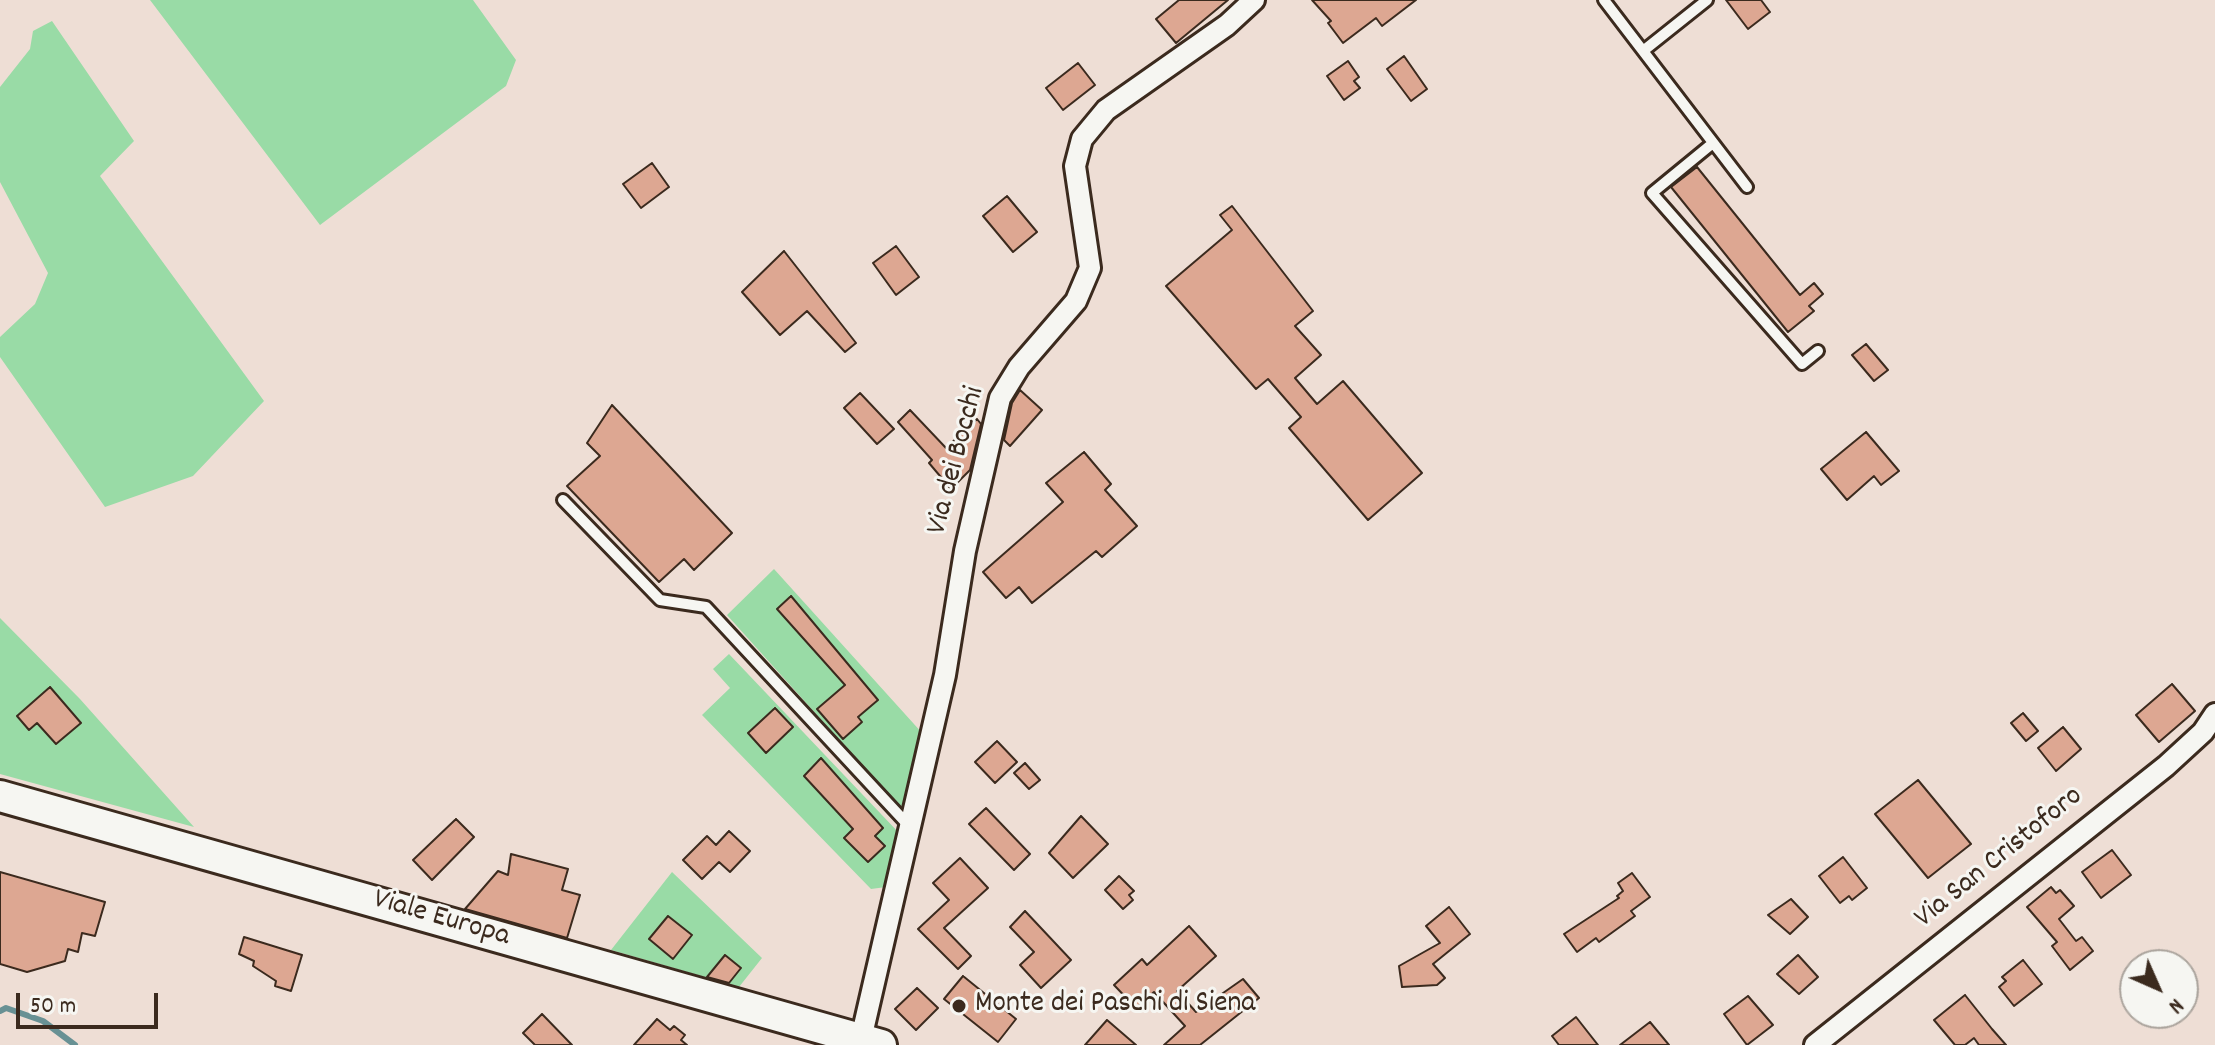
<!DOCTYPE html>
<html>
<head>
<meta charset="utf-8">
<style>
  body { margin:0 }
  #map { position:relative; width:2215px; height:1045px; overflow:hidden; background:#eeded5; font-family:Dekko,sans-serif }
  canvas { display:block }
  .north { position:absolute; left:2119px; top:949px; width:80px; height:80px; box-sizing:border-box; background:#f6f6f2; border:2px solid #aba49d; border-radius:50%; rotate:135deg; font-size:22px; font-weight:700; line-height:32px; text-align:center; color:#3b2a1e }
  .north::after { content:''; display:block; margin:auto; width:28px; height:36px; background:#3b2a1e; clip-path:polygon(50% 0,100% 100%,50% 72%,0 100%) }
  .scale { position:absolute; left:16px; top:993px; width:142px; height:36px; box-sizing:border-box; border:4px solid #3b2a1e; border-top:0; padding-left:10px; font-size:24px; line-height:28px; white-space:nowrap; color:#3b2a1e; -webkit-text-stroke:6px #f6f6f2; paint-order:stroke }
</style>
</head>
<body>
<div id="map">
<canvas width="2215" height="1045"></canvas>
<div class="north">N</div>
<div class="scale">50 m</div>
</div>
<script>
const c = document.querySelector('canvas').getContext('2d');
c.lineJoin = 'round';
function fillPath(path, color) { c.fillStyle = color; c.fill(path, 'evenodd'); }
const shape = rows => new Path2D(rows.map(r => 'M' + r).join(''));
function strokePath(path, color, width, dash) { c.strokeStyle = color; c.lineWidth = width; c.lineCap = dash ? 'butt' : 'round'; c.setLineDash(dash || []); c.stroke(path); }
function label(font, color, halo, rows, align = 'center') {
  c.font = font + ' Dekko,sans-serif'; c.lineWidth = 6; c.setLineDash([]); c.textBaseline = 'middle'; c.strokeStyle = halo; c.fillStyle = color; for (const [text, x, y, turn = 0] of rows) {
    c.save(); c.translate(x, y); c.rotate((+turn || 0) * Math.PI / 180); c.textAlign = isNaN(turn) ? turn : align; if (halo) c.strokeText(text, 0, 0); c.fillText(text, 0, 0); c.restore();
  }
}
fillPath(shape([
  [150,0,473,0,516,60,506,86,320,225],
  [52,21,134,141,100,176,264,401,193,476,105,507,0,357,0,337,35,304,48,273,0,182,0,87,30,49,33,31],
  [774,569,923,734,905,813,727,615],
  [0,618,80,699,194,827,0,774],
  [729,654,900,834,886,887,871,889,702,715,730,688,713,669],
  [672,872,762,958,739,987,611,950]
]), '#99dba6');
strokePath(shape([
  [0,1011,6,1008,43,1021,75,1045]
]), '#689194', 6);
const building = shape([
  [1179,0,1228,0,1176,43,1156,19,1179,0],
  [1312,0,1416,0,1382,26,1376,18,1343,43,1328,23,1331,21,1312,0],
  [1726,0,1761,0,1770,12,1748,29,1726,0],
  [1404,56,1427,89,1411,101,1387,69,1404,56],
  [1348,61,1359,77,1354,81,1360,88,1344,100,1327,76,1348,61],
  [1078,63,1095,85,1063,110,1046,88,1078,63],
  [652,163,669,187,641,208,623,184,652,163],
  [1697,167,1800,295,1814,283,1823,294,1809,306,1814,311,1788,332,1671,187,1697,167],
  [1007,196,1037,232,1013,252,983,216,1007,196],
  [1232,206,1313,311,1295,326,1321,355,1295,378,1317,404,1343,381,1422,473,1368,520,1289,428,1301,417,1268,379,1256,389,1166,286,1232,230,1220,215,1232,206],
  [896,246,919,277,896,295,873,263,896,246],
  [784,251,856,343,845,352,807,311,780,335,742,292,784,251],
  [1866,344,1888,370,1874,381,1852,355,1866,344],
  [1020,390,1042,410,1010,446,1004,440,1012,403,1020,390],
  [860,393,894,429,877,444,844,408,860,393],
  [612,405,732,533,694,570,684,559,659,582,567,486,600,456,587,443,612,405],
  [910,410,946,448,977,419,981,424,970,470,951,489,929,463,932,460,898,422,910,410],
  [1866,432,1899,471,1881,485,1874,476,1847,500,1821,469,1866,432],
  [1084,452,1111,484,1105,490,1137,526,1102,557,1096,551,1032,603,1019,587,1006,598,983,572,1063,502,1046,483,1084,452],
  [791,596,878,700,858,717,862,722,843,739,817,709,845,685,777,609,791,596],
  [2172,684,2195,711,2159,742,2136,715,2172,684],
  [50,687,81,723,56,744,37,723,29,730,17,716,50,687],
  [775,708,793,727,766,753,748,733,775,708],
  [2023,713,2038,731,2026,741,2011,723,2023,713],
  [2063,727,2081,749,2056,771,2038,748,2063,727],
  [997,741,1017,762,995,783,975,762,997,741],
  [821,758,883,828,875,836,885,846,868,862,844,838,853,829,804,776,821,758],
  [1025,763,1040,780,1029,789,1014,773,1025,763],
  [1918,780,1971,844,1928,878,1875,814,1918,780],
  [986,808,1030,854,1014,870,969,824,986,808],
  [1081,816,1108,844,1073,878,1049,853,1081,816],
  [456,819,474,837,432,880,413,860,456,819],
  [729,831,750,851,730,872,719,862,702,879,683,860,707,836,716,845,729,831],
  [2112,850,2131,875,2101,898,2082,872,2112,850],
  [511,854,568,869,562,890,580,895,567,938,465,909,498,871,508,875,511,854],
  [1843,857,1867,888,1852,900,1849,896,1840,903,1819,876,1843,857],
  [960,858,988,888,944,928,971,956,958,969,918,929,949,900,933,883,960,858],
  [0,872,105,902,95,936,82,933,78,952,68,949,65,961,27,972,0,964,0,872],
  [1632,873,1650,897,1631,911,1635,916,1599,942,1596,938,1577,952,1564,934,1619,898,1617,896,1623,891,1618,883,1632,873],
  [1119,876,1134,891,1129,895,1133,900,1123,909,1105,890,1119,876],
  [2051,887,2056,893,2060,890,2074,906,2059,919,2076,941,2082,937,2093,951,2070,970,2052,946,2057,942,2027,907,2051,887],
  [1791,899,1808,917,1790,934,1768,915,1791,899],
  [1449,907,1470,934,1433,964,1445,978,1437,985,1402,987,1399,966,1440,943,1426,926,1449,907],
  [1025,911,1071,960,1041,988,1020,965,1034,952,1010,927,1025,911],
  [668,916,692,935,673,959,649,939,668,916],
  [1189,926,1216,956,1177,991,1196,1012,1243,979,1259,998,1200,1045,1164,1045,1185,1026,1154,992,1136,1008,1114,985,1142,959,1147,965,1189,926],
  [244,937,302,955,291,991,275,986,276,981,253,966,254,961,239,954,244,937],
  [725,955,741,968,729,983,707,977,725,955],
  [1798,955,1818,977,1799,994,1777,974,1798,955],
  [2023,960,2042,984,2014,1006,1999,987,2006,981,2002,977,2023,960],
  [963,976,1016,1019,998,1042,944,999,963,976],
  [917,988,938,1008,916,1030,895,1009,917,988],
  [1965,995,1992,1029,2006,1045,1979,1045,1974,1038,1965,1045,1955,1045,1934,1020,1965,995],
  [1748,996,1773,1025,1747,1045,1724,1014,1748,996],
  [542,1014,572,1045,535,1045,523,1033,542,1014],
  [1576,1017,1598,1045,1559,1045,1552,1036,1576,1017],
  [657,1019,670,1030,674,1026,685,1035,681,1040,687,1045,634,1045,657,1019],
  [1107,1020,1136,1045,1085,1045,1107,1020],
  [1650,1022,1669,1045,1620,1045,1650,1022]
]);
fillPath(building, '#dda792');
strokePath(building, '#3b2a1e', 2);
const service = shape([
  [1604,0,1747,187],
  [1643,51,1707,0],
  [1713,143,1652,193,1802,364,1818,351],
  [563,500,660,600,706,607,910,827]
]);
const minor = shape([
  [861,1039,945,675,965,551,1000,398,1019,367,1076,301,1090,268,1075,166,1082,139,1106,110,1227,25,1254,0],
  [1815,1045,2166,766,2203,732,2215,714]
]);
const secondary = shape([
  [0,796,881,1045]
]);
strokePath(service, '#3b2a1e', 16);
strokePath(minor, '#3b2a1e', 26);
strokePath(secondary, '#3b2a1e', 36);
strokePath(service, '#f6f6f2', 10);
strokePath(minor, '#f6f6f2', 20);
strokePath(secondary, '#f6f6f2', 30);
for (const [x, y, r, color] of [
  [959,1006,8,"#3b2a1e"]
]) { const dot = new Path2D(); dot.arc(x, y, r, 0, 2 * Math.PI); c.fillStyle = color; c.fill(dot); strokePath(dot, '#f6f6f2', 3); }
label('30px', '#3b2a1e', '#f6f6f2', [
  ["Via dei Bocchi",958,461,-75],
  ["Via San Cristoforo",2000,859,-39],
  ["Viale Europa",441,920,16]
]);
label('30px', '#3b2a1e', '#f6f6f2', [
  ["Monte dei Paschi di Siena",975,1006]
], 'left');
</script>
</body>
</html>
